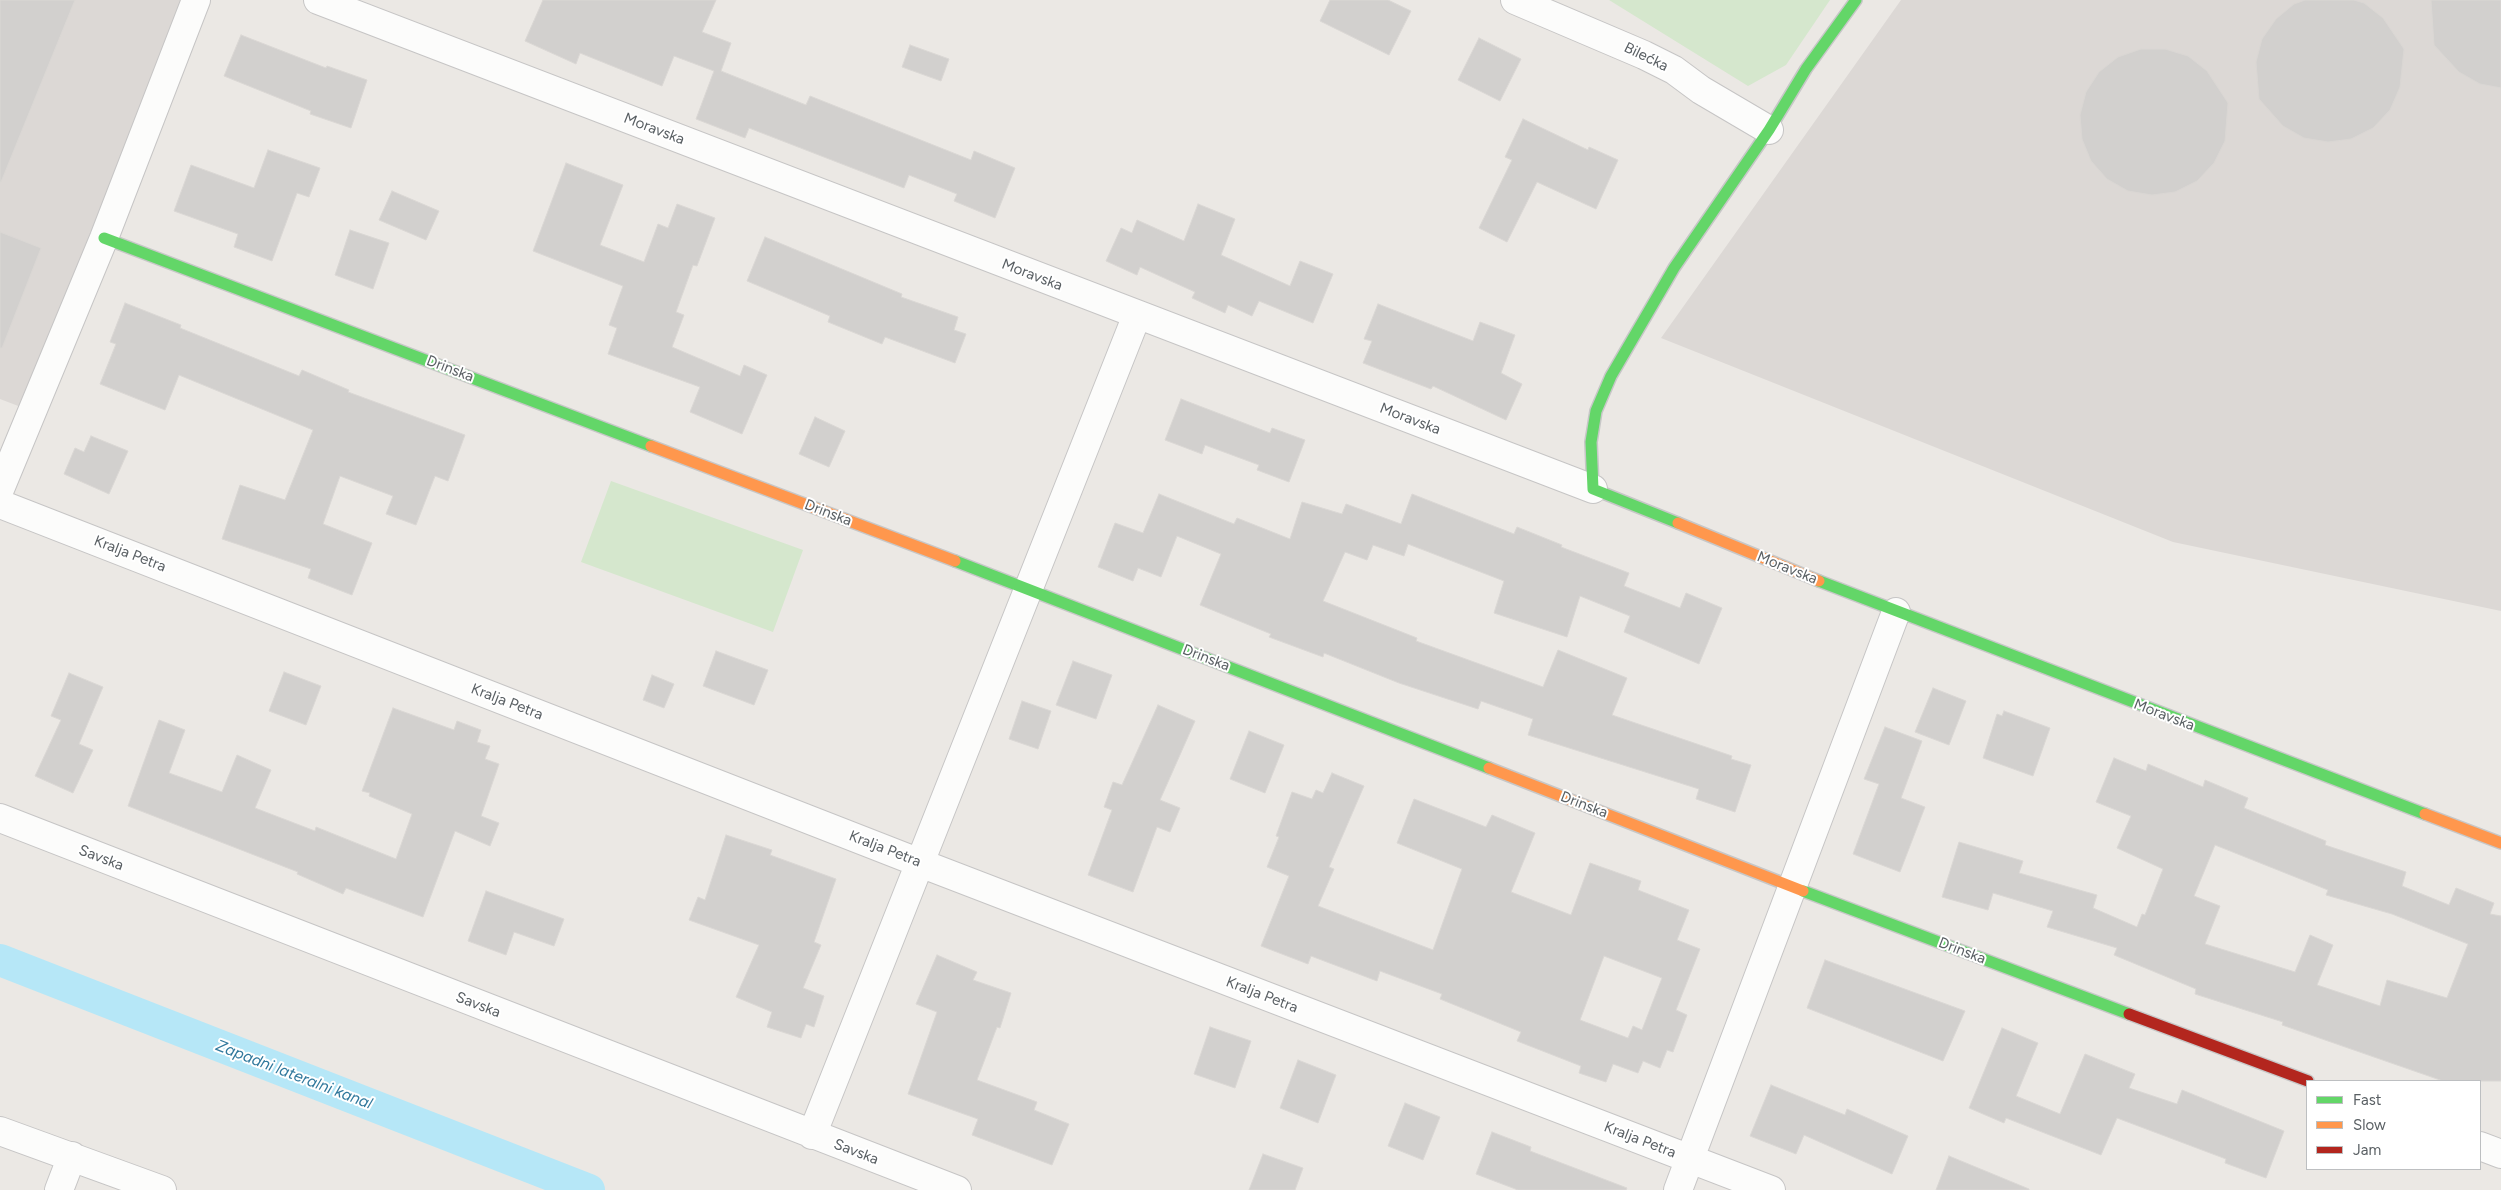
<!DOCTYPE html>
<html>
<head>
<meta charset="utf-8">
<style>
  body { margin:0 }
  #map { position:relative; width:2501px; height:1190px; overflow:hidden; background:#ebe8e4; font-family:Figtree,sans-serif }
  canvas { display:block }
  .legend { position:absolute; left:2306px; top:1080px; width:175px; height:90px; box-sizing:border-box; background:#fff; border:1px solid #bdbfc1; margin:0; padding:6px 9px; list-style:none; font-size:15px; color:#595f63 }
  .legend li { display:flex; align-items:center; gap:10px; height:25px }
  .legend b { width:25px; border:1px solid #bdbfc1 }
</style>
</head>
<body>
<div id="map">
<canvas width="2501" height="1190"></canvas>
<ul class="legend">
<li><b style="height:6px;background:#63d668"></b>Fast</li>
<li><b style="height:6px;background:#ff974d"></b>Slow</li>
<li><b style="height:6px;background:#b3261e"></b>Jam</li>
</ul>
</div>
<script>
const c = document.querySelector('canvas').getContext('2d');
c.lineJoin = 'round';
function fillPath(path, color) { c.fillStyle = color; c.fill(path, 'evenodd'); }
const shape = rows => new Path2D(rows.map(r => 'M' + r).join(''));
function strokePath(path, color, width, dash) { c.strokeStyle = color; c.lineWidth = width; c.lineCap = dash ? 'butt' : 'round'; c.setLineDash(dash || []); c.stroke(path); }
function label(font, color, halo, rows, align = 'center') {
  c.font = font + ' Figtree,sans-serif'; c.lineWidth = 4; c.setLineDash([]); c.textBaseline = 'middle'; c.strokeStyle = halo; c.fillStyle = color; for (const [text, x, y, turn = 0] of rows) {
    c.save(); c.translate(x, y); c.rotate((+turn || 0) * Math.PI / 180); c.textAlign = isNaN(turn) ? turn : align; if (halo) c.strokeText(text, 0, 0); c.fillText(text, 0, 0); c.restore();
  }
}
fillPath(shape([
  [0,0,183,0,21,407,0,399],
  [1901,0,2501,0,2501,611,2173,542,1661,338]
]), '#dcd8d5');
fillPath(shape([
  [1609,0,1830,0,1786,65,1748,86],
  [611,481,803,550,773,632,581,562]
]), '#d5e7cd');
strokePath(shape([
  [0,960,589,1190]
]), '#b6e7f7', 32);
const building = shape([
  [0,0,75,0,1,182,0,182,0,0],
  [543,0,716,0,702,32,731,43,721,71,806,105,810,96,971,160,974,151,1015,168,995,218,954,201,957,194,909,175,904,188,749,128,745,138,696,119,714,71,674,56,662,86,580,53,576,64,525,41,543,0],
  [1330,0,1388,0,1411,11,1389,55,1320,21,1330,0],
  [2305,0,2354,0,2364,3,2383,18,2404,49,2400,87,2390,110,2373,128,2351,139,2328,142,2304,138,2283,126,2259,99,2256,62,2262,39,2276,19,2294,4,2305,0],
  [2431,0,2501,0,2501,88,2480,84,2459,72,2434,45,2431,0],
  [241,35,326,68,327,66,367,80,351,128,310,114,311,111,224,76,241,35],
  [1479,38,1521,59,1500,101,1458,80,1479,38],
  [910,45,949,59,941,81,902,67,910,45],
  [2141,49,2165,49,2188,56,2207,71,2228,103,2225,141,2214,163,2197,181,2175,192,2152,195,2128,191,2107,179,2091,161,2082,139,2080,115,2086,92,2099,72,2118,57,2141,49],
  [1523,119,1588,150,1589,147,1618,160,1596,209,1537,182,1507,242,1479,228,1512,160,1505,157,1523,119],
  [268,150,320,168,309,197,297,193,272,261,234,247,238,234,174,211,191,165,254,188,268,150],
  [566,163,623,185,600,245,644,262,658,224,668,228,677,204,715,218,697,266,693,265,676,312,684,315,672,347,740,376,744,365,767,375,742,434,690,412,700,387,608,354,617,328,609,325,623,286,533,251,566,163],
  [392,191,439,211,426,240,379,220,392,191],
  [1198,204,1235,219,1221,255,1290,286,1300,261,1333,274,1313,323,1259,301,1252,316,1228,305,1225,313,1192,298,1195,292,1140,267,1137,275,1106,261,1121,228,1132,233,1137,220,1184,241,1198,204],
  [350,230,389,243,373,289,335,275,350,230],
  [0,232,41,248,2,348,0,348,0,232],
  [765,237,902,294,901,297,958,317,954,330,966,334,955,363,885,337,882,344,828,322,830,316,747,281,765,237],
  [125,303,181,325,180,328,299,376,302,370,349,390,348,392,465,435,448,481,435,476,416,525,386,514,393,496,340,476,323,524,372,543,352,595,308,578,311,569,222,539,240,485,285,500,313,430,179,375,165,410,100,384,116,344,110,342,125,303],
  [1378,304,1473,341,1480,322,1515,335,1501,373,1522,384,1506,420,1433,386,1431,389,1363,363,1372,341,1364,339,1378,304],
  [1181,399,1270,433,1272,428,1305,440,1289,482,1257,470,1259,465,1205,445,1202,454,1165,440,1181,399],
  [815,417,845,431,829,467,799,454,815,417],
  [91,436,128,451,109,494,64,474,75,448,84,452,91,436],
  [1159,494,1234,524,1237,518,1290,539,1302,502,1342,514,1346,504,1401,524,1412,494,1514,534,1517,527,1562,545,1561,547,1629,573,1624,586,1680,608,1686,593,1722,608,1699,664,1624,632,1630,616,1580,596,1567,637,1494,613,1504,581,1408,544,1404,556,1373,545,1367,560,1345,552,1323,601,1417,638,1416,641,1543,687,1558,650,1627,678,1612,715,1732,756,1731,759,1751,765,1735,812,1696,799,1699,789,1528,735,1533,719,1481,701,1478,709,1399,683,1324,653,1323,657,1269,637,1271,634,1200,605,1221,554,1177,536,1161,577,1138,568,1133,581,1098,567,1115,523,1143,533,1159,494],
  [716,651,768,670,754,705,703,686,716,651],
  [1073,661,1112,675,1096,719,1056,705,1073,661],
  [284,672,321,686,306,725,269,711,284,672],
  [69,673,103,687,79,744,93,750,73,793,35,776,61,720,51,716,69,673],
  [652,675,674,684,664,708,643,700,652,675],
  [1933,688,1966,701,1949,745,1915,732,1933,688],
  [1022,701,1051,711,1038,749,1009,739,1022,701],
  [1158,705,1195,721,1160,800,1180,808,1170,832,1157,827,1133,892,1088,875,1112,810,1104,807,1113,782,1122,785,1158,705],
  [393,708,454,730,457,721,481,730,477,742,490,746,485,759,499,764,481,816,499,823,490,846,455,831,423,917,346,888,343,894,297,874,298,872,128,806,159,720,185,730,169,773,222,792,237,755,271,770,255,808,315,831,316,827,396,859,412,814,369,796,370,793,362,791,393,708],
  [2004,711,2050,728,2033,776,1983,758,1997,714,2002,716,2004,711],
  [1885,727,1922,741,1901,798,1925,807,1900,872,1853,854,1879,784,1864,779,1885,727],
  [1249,731,1284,745,1265,793,1230,779,1249,731],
  [2114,758,2146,771,2148,764,2203,787,2205,780,2248,798,2244,808,2326,841,2325,845,2406,872,2402,886,2449,905,2456,888,2494,903,2490,914,2501,916,2501,1081,2443,1081,2282,1025,2283,1022,2195,994,2196,989,2114,955,2117,948,2047,927,2053,911,1993,893,1988,910,1942,897,1959,842,2023,861,2019,873,2097,895,2093,908,2137,927,2142,914,2145,915,2163,869,2117,848,2131,816,2096,802,2114,758],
  [2215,845,2328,890,2326,895,2392,914,2468,944,2447,998,2387,980,2380,1006,2317,985,2333,945,2310,935,2295,972,2205,944,2220,906,2194,896,2215,845],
  [1332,773,1364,786,1329,867,1334,869,1318,906,1433,950,1462,869,1397,843,1414,799,1486,827,1492,815,1535,833,1511,892,1571,915,1590,863,1641,881,1638,890,1689,910,1677,940,1700,949,1676,1010,1687,1015,1673,1052,1667,1050,1660,1068,1643,1061,1638,1073,1613,1064,1606,1082,1579,1073,1581,1066,1517,1041,1521,1032,1440,999,1442,994,1380,971,1377,981,1311,956,1308,964,1261,946,1289,876,1267,867,1279,837,1276,836,1292,792,1312,799,1316,790,1323,793,1332,773],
  [1604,956,1662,978,1642,1030,1633,1026,1628,1038,1580,1020,1604,956],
  [726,835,772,850,770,855,836,879,814,942,821,945,803,988,824,996,814,1027,806,1024,801,1038,767,1027,772,1012,736,997,759,945,689,920,698,897,705,900,726,835],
  [486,891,564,919,554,946,514,932,506,955,468,941,486,891],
  [937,955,977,972,973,980,1011,993,1000,1028,997,1027,977,1080,1037,1102,1034,1110,1069,1124,1052,1165,972,1135,978,1119,908,1094,937,1012,916,1004,937,955],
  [1825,960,1965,1011,1943,1061,1807,1008,1825,960],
  [1210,1027,1251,1041,1235,1088,1194,1074,1210,1027],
  [2002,1028,2038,1043,2016,1096,2060,1114,2085,1054,2135,1074,2129,1088,2177,1104,2182,1090,2284,1131,2266,1178,2225,1163,2226,1159,2117,1118,2101,1155,2006,1118,2004,1123,1969,1108,2002,1028],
  [1298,1060,1336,1075,1318,1123,1280,1108,1298,1060],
  [1771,1085,1845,1115,1847,1109,1908,1136,1892,1174,1804,1135,1796,1154,1750,1136,1771,1085],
  [1405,1103,1440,1117,1423,1160,1388,1146,1405,1103],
  [1492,1132,1531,1147,1530,1151,1627,1188,1626,1190,1518,1190,1476,1174,1492,1132],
  [1263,1154,1303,1168,1295,1190,1249,1190,1263,1154],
  [1949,1156,2029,1189,2029,1190,1936,1190,1949,1156]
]);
fillPath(building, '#d2d0ce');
strokePath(building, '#dad7d4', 1);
const street = shape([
  [318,0,1593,489],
  [1515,0,1644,55,1674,70,1701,90,1769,130],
  [0,489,104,238,196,0],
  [0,504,920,863,1771,1190],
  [0,818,957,1190],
  [0,1131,162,1190],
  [812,1135,1137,315],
  [2480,1146,2501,1154],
  [59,1190,72,1156],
  [1678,1190,1896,612]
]);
const fast = shape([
  [104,238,651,446],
  [1678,523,1593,489,1591,442,1596,411,1611,376,1674,268,1769,130,1806,69,1856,0],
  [955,561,1489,768],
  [1819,581,2425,814],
  [1803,891,2129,1014]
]);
const slow = shape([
  [651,446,955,561],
  [1678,523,1819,581],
  [1489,768,1803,891],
  [2425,814,2501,843]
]);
const jam = shape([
  [2129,1014,2308,1081]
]);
strokePath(street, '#c6c5c5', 30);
strokePath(fast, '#c7c7c7', 14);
strokePath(slow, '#c7c7c7', 14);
strokePath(jam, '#c7c7c7', 14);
strokePath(street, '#fcfcfb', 28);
strokePath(fast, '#63d668', 11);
strokePath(slow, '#ff974d', 11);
strokePath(jam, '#b3261e', 11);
label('15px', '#595f63', '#fff', [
  ["Bilećka",1646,57,26],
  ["Moravska",654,129,21],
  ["Moravska",1032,275,21],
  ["Drinska",450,369,21],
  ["Moravska",1410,419,21],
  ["Drinska",828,513,21],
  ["Kralja Petra",130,554,21],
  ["Moravska",1787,568,22],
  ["Drinska",1206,658,21],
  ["Kralja Petra",507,702,21],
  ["Moravska",2164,715,21],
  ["Drinska",1584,805,21],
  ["Kralja Petra",885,849,21],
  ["Savska",101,858,21],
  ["Drinska",1962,951,21],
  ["Kralja Petra",1262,995,21],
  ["Savska",478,1005,21],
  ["Kralja Petra",1640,1140,21],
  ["Savska",856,1152,21]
]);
label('italic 16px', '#30789c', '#fff', [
  ["Zapadni lateralni kanal",294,1075,21]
]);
</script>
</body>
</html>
